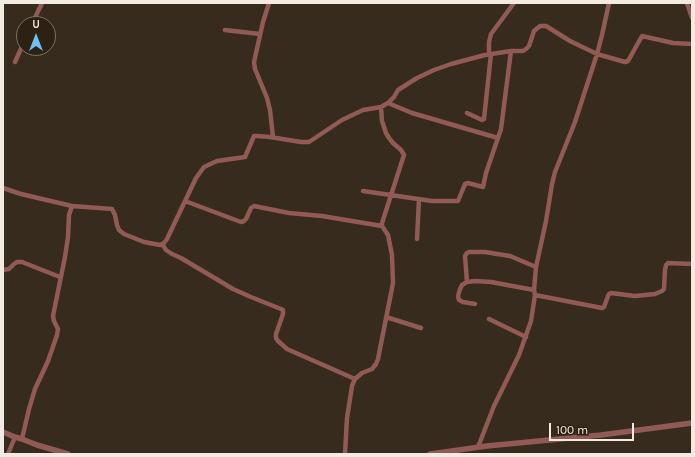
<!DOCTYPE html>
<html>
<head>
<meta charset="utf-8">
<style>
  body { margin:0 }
  #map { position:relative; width:695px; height:457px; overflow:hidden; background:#362b1c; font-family:Karla,sans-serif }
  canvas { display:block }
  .frame { position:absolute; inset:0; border:4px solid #f2ebe2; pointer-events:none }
  .north { position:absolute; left:16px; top:16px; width:40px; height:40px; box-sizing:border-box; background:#2c2113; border:1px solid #7b7266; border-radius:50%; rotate:0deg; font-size:11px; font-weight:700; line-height:16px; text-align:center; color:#f2ebe2 }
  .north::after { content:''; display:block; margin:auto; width:14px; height:18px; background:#6cc3f2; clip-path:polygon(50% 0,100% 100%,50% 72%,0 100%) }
  .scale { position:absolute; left:549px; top:423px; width:85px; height:18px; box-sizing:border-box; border:2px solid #f2ebe2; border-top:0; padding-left:5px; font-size:12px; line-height:14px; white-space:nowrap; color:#f2ebe2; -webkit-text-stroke:3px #2c2113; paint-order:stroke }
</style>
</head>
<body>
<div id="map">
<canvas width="695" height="457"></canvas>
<div class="frame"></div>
<div class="north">U</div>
<div class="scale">100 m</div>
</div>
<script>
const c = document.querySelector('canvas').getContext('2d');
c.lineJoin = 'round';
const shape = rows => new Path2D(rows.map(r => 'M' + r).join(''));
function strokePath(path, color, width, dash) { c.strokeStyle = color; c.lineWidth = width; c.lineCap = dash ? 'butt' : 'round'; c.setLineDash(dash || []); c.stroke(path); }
strokePath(shape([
  [269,3,263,22,254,62,255,69,267,98,270,110,273,137],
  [687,3,692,18],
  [32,24,42,3],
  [225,30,260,34],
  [489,55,489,42,491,34,514,3],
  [15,62,24,42],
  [388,103,412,113,498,138],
  [467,113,482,120,484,119,491,54],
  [3,188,21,194,72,206],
  [363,191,432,201,458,201,465,184,468,183,483,187,486,173,501,129,511,51],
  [185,201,241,222,244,221,246,219,251,208,254,206,289,213,322,216,382,226],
  [417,239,419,199],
  [162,244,166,250,172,254,181,258,233,289,251,297,281,309,283,310,283,314,276,334,276,338,278,341,287,349,355,379],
  [3,270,9,269,14,264,17,262,22,262,60,277],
  [467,282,465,256,467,253,469,252,485,252,510,256,536,267],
  [535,295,602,308,604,307,608,296,609,294,611,293,635,296,655,294,662,291,664,289,665,270,666,265,668,263,692,264],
  [475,304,463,302,459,300,458,296,460,289,462,285,467,282,475,281,491,282,534,290],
  [386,317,421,328],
  [489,319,526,337],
  [22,439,29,409,35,389,48,361,57,335,58,329,54,321,53,316,65,257,68,237,69,215,72,206,112,209,115,215,117,225,119,230,124,234,144,242,160,245,164,243,167,239,196,178,204,167,217,161,245,157,254,136,257,136,270,137,301,142,309,142,342,120,363,110,381,107,388,103,394,97,398,90,417,78,434,70,451,64,485,55,511,51,523,51,526,49,529,46,534,31,540,26,546,26,570,41,597,54,625,62,628,61,642,36,673,43,692,44],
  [478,447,494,406,519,355,531,321,535,295,534,290,536,267,546,221,552,184,555,172,575,122,597,54,602,35,609,3],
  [8,454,15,437],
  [345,454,347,418,352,386,355,379,362,373,372,369,376,364,378,359,393,283,392,255,388,235,382,226,382,223,404,155,401,150,393,143,389,138,386,133,382,121,381,107]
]), '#925a54', 4.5);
strokePath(shape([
  [3,432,15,437,22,439,37,445,68,454],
  [430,454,487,446,601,435,692,423]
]), '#925a54', 5.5);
</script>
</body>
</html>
